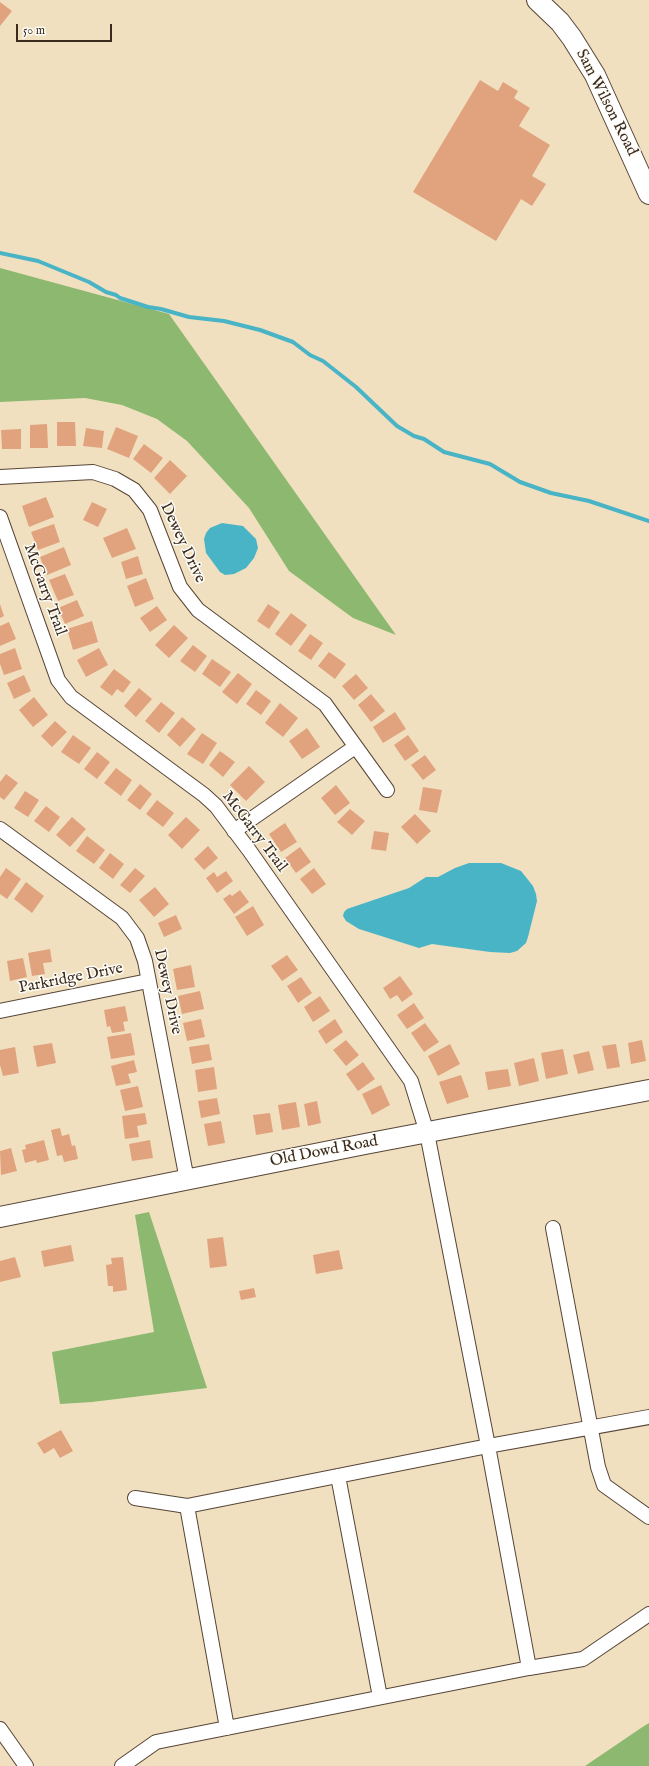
<!DOCTYPE html>
<html>
<head>
<meta charset="utf-8">
<style>
  body { margin:0 }
  #map { position:relative; width:649px; height:1766px; overflow:hidden; background:#f1e0c0; font-family:"IM FELL English",serif }
  canvas { display:block }
  .scale { position:absolute; left:16px; top:24px; width:96px; height:18px; box-sizing:border-box; border:2px solid #3b2a1e; border-top:0; padding-left:5px; font-size:12px; line-height:14px; white-space:nowrap; color:#3b2a1e; -webkit-text-stroke:3px #fdfcf7; paint-order:stroke }
</style>
</head>
<body>
<div id="map">
<canvas width="649" height="1766"></canvas>
<div class="scale">50 m</div>
</div>
<script>
const c = document.querySelector('canvas').getContext('2d');
c.lineJoin = 'round';
function fillPath(path, color) { c.fillStyle = color; c.fill(path, 'evenodd'); }
const shape = rows => new Path2D(rows.map(r => 'M' + r).join(''));
function strokePath(path, color, width, dash) { c.strokeStyle = color; c.lineWidth = width; c.lineCap = dash ? 'butt' : 'round'; c.setLineDash(dash || []); c.stroke(path); }
function label(font, color, halo, rows, align = 'center') {
  c.font = font + ' "IM FELL English",serif'; c.lineWidth = 3; c.setLineDash([]); c.textBaseline = 'middle'; c.strokeStyle = halo; c.fillStyle = color; for (const [text, x, y, turn = 0] of rows) {
    c.save(); c.translate(x, y); c.rotate((+turn || 0) * Math.PI / 180); c.textAlign = isNaN(turn) ? turn : align; if (halo) c.strokeText(text, 0, 0); c.fillText(text, 0, 0); c.restore();
  }
}
fillPath(shape([
  [0,268,169,314,396,635,353,618,289,571,249,508,187,441,157,419,122,405,85,398,0,402],
  [149,1212,207,1388,92,1402,60,1404,52,1352,154,1332,135,1215],
  [649,1723,649,1766,585,1766,641,1728]
]), '#8cb86f');
fillPath(shape([
  [222,523,243,526,256,539,258,548,254,558,246,568,234,574,225,575,220,572,206,553,204,539,206,533,210,528],
  [469,863,501,863,521,871,533,886,536,894,537,901,528,937,526,943,517,951,510,953,490,952,432,944,419,948,359,929,346,921,343,916,344,912,347,909,409,888,426,877,438,877,455,868]
]), '#48b4c5');
strokePath(shape([
  [0,253,38,261,89,282,106,292,116,295,120,298,148,307,161,309,189,317,224,321,260,330,293,342,310,355,323,361,356,387,397,426,414,436,424,439,444,452,490,464,520,482,551,493,589,501,649,521]
]), '#48b4c5', 4);
fillPath(shape([
  [0,2,12,11,0,26],
  [480,80,498,91,503,82,518,91,514,98,530,108,519,126,550,145,532,176,546,184,532,206,521,199,496,241,413,192],
  [57,422,75,422,76,446,57,446],
  [47,424,48,448,30,448,30,425],
  [116,427,138,436,129,458,107,449],
  [86,428,104,431,102,448,83,446],
  [21,429,21,449,2,449,1,430],
  [144,444,163,458,151,473,133,459],
  [170,460,187,476,170,494,154,478],
  [46,497,54,517,29,527,22,506],
  [92,502,107,509,98,527,83,520],
  [54,524,60,542,38,550,31,532],
  [127,528,136,549,112,558,103,538],
  [64,547,71,565,47,575,40,557],
  [138,556,143,574,126,579,121,562],
  [65,574,74,595,58,601,49,580],
  [146,578,154,599,135,607,127,586],
  [77,600,84,616,65,624,58,608],
  [0,604,4,616,0,618],
  [268,604,280,612,269,629,257,621],
  [157,606,167,620,150,632,140,618],
  [291,613,307,625,291,646,275,634],
  [92,621,98,642,73,650,67,629],
  [9,622,16,639,0,646,0,626],
  [174,625,188,638,169,658,155,645],
  [310,634,323,643,311,660,298,651],
  [193,645,207,656,195,672,180,661],
  [15,648,22,669,4,675,0,664,0,654],
  [99,648,108,665,86,677,77,660],
  [329,652,346,664,335,679,318,666],
  [212,659,231,672,220,687,202,674],
  [114,669,131,682,123,693,117,689,112,696,100,687],
  [238,673,252,684,237,704,222,692],
  [356,674,368,688,354,700,342,686],
  [24,675,31,691,14,699,7,683],
  [139,688,152,699,136,717,124,706],
  [256,690,271,701,261,715,246,704],
  [371,694,385,711,371,722,358,705],
  [34,697,48,715,33,727,19,710],
  [161,702,175,713,159,733,145,721],
  [280,703,298,718,283,737,265,723],
  [395,712,406,729,383,743,373,727],
  [182,717,196,729,180,747,167,735],
  [55,721,67,732,52,747,41,736],
  [307,728,320,747,302,759,289,741],
  [202,733,217,743,203,764,187,754],
  [73,735,91,748,79,764,61,752],
  [408,735,419,751,405,761,394,745],
  [220,751,235,762,223,777,209,765],
  [97,752,110,762,97,779,84,769],
  [425,755,436,770,423,780,411,765],
  [249,766,265,782,246,801,230,785],
  [116,768,132,780,121,796,104,783],
  [6,774,18,783,4,800,0,797,0,782],
  [140,784,152,794,140,810,127,800],
  [336,785,350,803,335,815,321,798],
  [423,787,442,790,437,813,419,810],
  [25,791,39,800,28,817,14,808],
  [157,800,174,813,163,827,146,814],
  [46,806,60,817,49,832,34,821],
  [350,809,365,821,352,835,337,822],
  [415,814,431,831,417,844,401,827],
  [72,817,86,829,70,847,56,835],
  [186,817,200,830,182,849,168,835],
  [285,823,297,842,281,852,269,834],
  [374,831,389,833,386,851,371,849],
  [87,836,105,850,94,864,76,851],
  [208,846,218,858,204,870,194,859],
  [300,847,311,862,296,873,285,858],
  [110,853,124,864,113,879,99,868],
  [6,868,21,879,7,899,0,894,0,877],
  [135,868,145,876,130,893,120,885],
  [314,868,326,884,312,894,300,879],
  [226,871,233,881,217,893,206,878,214,872,217,877],
  [26,882,44,896,32,913,14,899],
  [155,887,169,904,154,917,139,900],
  [240,890,249,902,234,914,223,899,230,894,232,896],
  [253,906,264,925,247,936,235,917],
  [176,915,182,929,164,937,158,923],
  [50,949,52,962,43,963,45,974,32,976,28,953],
  [287,955,298,970,282,981,271,966],
  [23,958,27,977,10,981,7,961],
  [191,965,195,987,177,990,173,969],
  [400,976,413,994,402,1002,397,995,390,999,383,988],
  [301,977,312,993,298,1003,287,986],
  [200,991,204,1009,182,1014,178,996],
  [320,996,330,1011,313,1022,304,1007],
  [414,1003,424,1018,407,1029,397,1015],
  [125,1006,128,1021,123,1022,125,1031,112,1033,110,1026,107,1027,104,1010],
  [201,1019,205,1037,187,1041,183,1023],
  [335,1019,343,1032,326,1044,318,1031],
  [425,1023,439,1042,424,1052,411,1033],
  [131,1033,135,1055,111,1059,107,1037],
  [346,1040,359,1055,346,1066,333,1050],
  [642,1040,646,1061,631,1064,628,1043],
  [52,1043,56,1063,37,1067,33,1046],
  [209,1044,212,1060,192,1064,189,1047],
  [450,1044,460,1064,438,1076,428,1056],
  [616,1044,620,1067,607,1069,602,1046],
  [15,1047,19,1073,3,1076,0,1065,0,1050],
  [563,1049,568,1074,546,1079,541,1053],
  [589,1051,594,1070,578,1074,573,1055],
  [534,1058,539,1081,519,1086,514,1063],
  [134,1060,137,1072,128,1074,131,1083,116,1086,111,1066],
  [363,1062,375,1079,358,1091,346,1074],
  [214,1067,217,1089,198,1092,195,1070],
  [508,1069,511,1086,488,1090,485,1072],
  [461,1075,469,1097,447,1104,439,1082],
  [381,1085,390,1105,372,1115,362,1094],
  [138,1086,143,1107,125,1111,120,1090],
  [217,1098,220,1114,201,1118,198,1101],
  [317,1101,321,1123,308,1126,304,1104],
  [296,1102,300,1127,282,1130,278,1105],
  [145,1113,147,1124,137,1126,139,1137,125,1139,122,1116],
  [270,1113,273,1132,256,1135,253,1115],
  [221,1121,225,1143,208,1146,204,1124],
  [60,1128,62,1136,69,1134,72,1146,75,1145,78,1159,64,1162,62,1155,57,1156,51,1130],
  [44,1140,49,1160,37,1163,36,1160,25,1163,22,1150,26,1149,25,1145],
  [150,1140,153,1158,132,1161,129,1144],
  [11,1148,17,1171,1,1175,0,1151],
  [223,1237,227,1266,210,1268,207,1239],
  [71,1245,74,1261,44,1267,41,1251],
  [339,1250,343,1269,316,1274,313,1255],
  [15,1257,21,1277,0,1282,0,1261],
  [123,1257,127,1290,113,1292,113,1286,108,1286,106,1265,112,1264,111,1258],
  [254,1288,256,1297,241,1300,239,1291],
  [61,1430,73,1451,60,1458,54,1448,44,1454,37,1443]
]), '#e0a37d');
const street = shape([
  [0,477,93,472,115,479,134,490,150,510,180,587,198,610,325,704,387,790],
  [0,517,58,680,71,697,204,795,216,806,249,850,411,1081,427,1133,488,1446,529,1668,583,1659,649,1614],
  [0,829,122,918,137,938,145,961,187,1180],
  [234,831,355,747],
  [0,1011,148,981],
  [553,1228,598,1467,604,1485,649,1517],
  [338,1476,380,1697],
  [135,1498,187,1506,488,1446,649,1417],
  [187,1506,227,1728],
  [0,1729,26,1766],
  [122,1766,156,1742,529,1668]
]);
const secondary = shape([
  [537,0,560,22,572,38,595,75,649,194],
  [0,1217,365,1144,649,1090]
]);
strokePath(street, '#564536', 16);
strokePath(secondary, '#564536', 22);
strokePath(street, '#fff', 14);
strokePath(secondary, '#fff', 20);
label('16px', '#3b2a1e', '#fdfcf7', [
  ["Sam Wilson Road",606,103,63],
  ["Dewey Drive",182,543,65],
  ["McGarry Trail",44,590,70],
  ["McGarry Trail",254,832,53],
  ["Parkridge Drive",71,979,-11],
  ["Dewey Drive",167,992,78],
  ["Old Dowd Road",324,1152,-11]
]);
</script>
</body>
</html>
